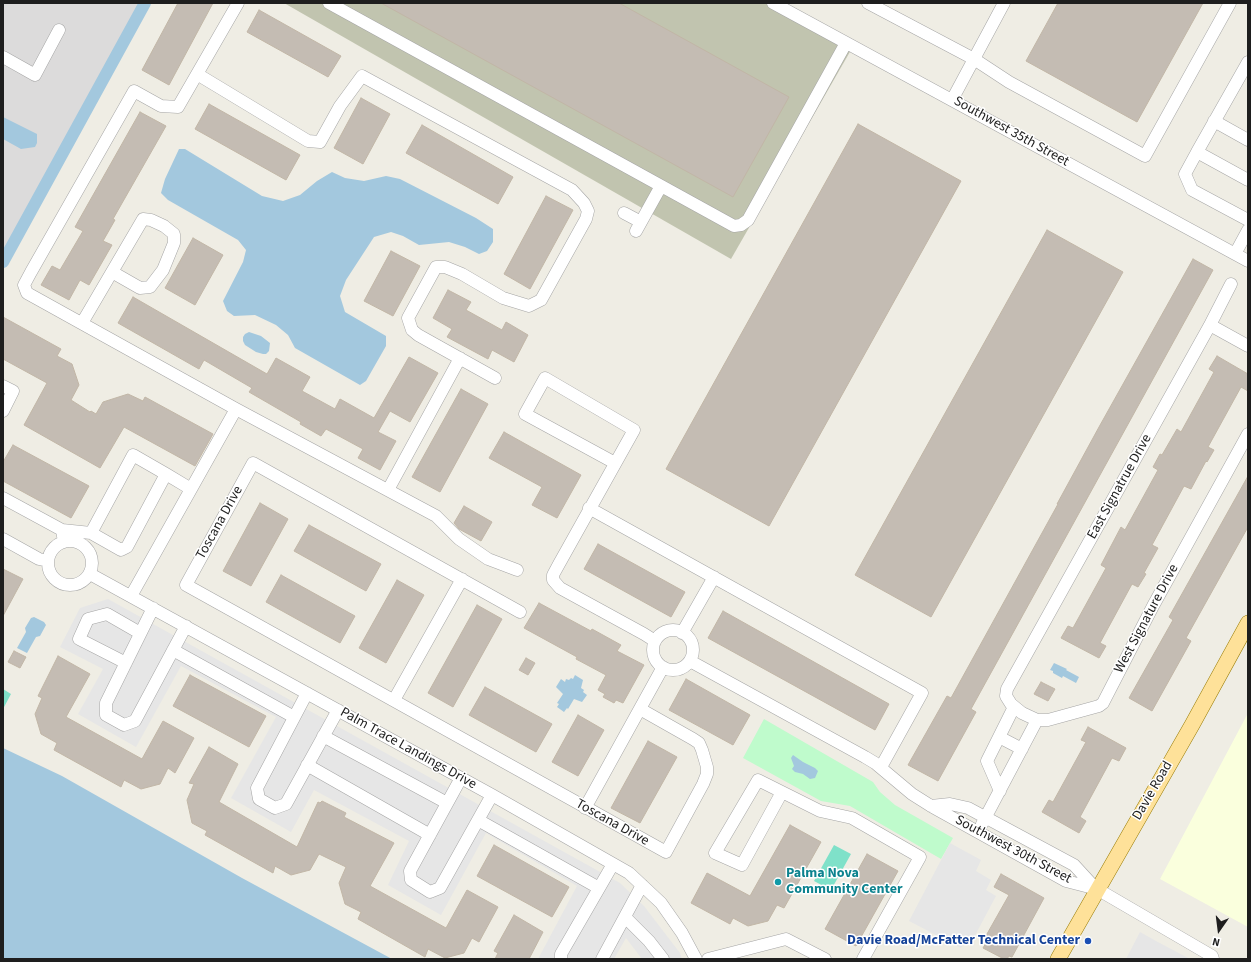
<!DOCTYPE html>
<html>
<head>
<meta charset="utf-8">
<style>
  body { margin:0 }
  #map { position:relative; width:1251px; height:962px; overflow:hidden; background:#efede4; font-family:"Source Sans 3",sans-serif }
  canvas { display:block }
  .frame { position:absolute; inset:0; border:4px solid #1e1e1e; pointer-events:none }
  .north { position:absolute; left:1199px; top:910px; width:40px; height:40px; -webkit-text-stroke:3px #fff; paint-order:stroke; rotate:194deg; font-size:11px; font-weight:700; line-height:16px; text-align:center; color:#1e1e1e }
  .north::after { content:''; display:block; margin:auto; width:14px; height:18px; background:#1e1e1e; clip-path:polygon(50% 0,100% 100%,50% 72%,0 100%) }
</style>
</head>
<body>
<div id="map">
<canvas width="1251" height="962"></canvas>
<div class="frame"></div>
<div class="north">N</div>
</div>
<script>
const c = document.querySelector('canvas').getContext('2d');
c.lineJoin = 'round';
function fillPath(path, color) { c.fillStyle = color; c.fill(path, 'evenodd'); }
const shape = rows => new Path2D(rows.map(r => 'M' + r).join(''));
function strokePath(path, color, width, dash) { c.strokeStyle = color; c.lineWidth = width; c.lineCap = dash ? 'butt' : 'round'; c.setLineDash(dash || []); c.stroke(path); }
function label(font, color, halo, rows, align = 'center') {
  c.font = font + ' "Source Sans 3",sans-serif'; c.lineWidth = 3; c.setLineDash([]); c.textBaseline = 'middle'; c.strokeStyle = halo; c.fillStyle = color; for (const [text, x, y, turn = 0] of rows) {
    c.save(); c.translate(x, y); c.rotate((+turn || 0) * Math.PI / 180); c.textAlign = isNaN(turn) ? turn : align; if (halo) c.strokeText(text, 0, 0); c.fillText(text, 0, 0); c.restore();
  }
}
fillPath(shape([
  [3,3,139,3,3,256]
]), '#dcdbdb');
fillPath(shape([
  [1248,713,1248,927,1160,879]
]), '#faffdd');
fillPath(shape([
  [284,3,769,3,851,50,731,259]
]), '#c1c4af');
fillPath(shape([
  [764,719,873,782,880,792,895,805,953,838,941,859,850,806,821,801,743,758]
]), '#bffbcc');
fillPath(shape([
  [3,689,11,694,3,709],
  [834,845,851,854,831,890,814,881]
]), '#7fe1c9');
fillPath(shape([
  [108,599,620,883,644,906,680,953,682,959,642,959,626,938,614,959,538,959,577,886,486,833,441,915,388,885,409,841,314,790,291,832,231,798,276,717,181,666,136,747,78,714,103,669,60,647,80,608],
  [950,843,981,860,976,871,991,880,986,890,996,896,971,943,965,940,961,948,909,921],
  [1140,932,1156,941,1190,959,1126,959]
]), '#e6e6e6');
fillPath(shape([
  [3,117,37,134,37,143,35,147,21,149,3,139],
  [179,149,185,149,262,196,283,201,300,195,317,181,332,172,345,178,364,181,386,176,400,179,476,218,493,229,493,242,487,251,479,254,465,247,449,242,419,245,403,236,391,232,374,237,346,280,340,296,345,312,386,336,386,346,366,381,360,385,295,348,288,335,276,325,255,315,234,316,227,311,223,301,243,262,246,250,238,240,168,200,161,193,165,179],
  [249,332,261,336,270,343,269,351,266,354,263,354,256,352,245,345,243,341,243,337,245,334],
  [34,617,44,622,46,625,40,636,36,637,27,653,17,648,26,632,25,628,31,618],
  [1054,663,1067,669,1066,670,1079,677,1076,683,1063,676,1062,678,1053,673,1053,671,1050,670],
  [575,675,583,680,581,688,584,690,583,692,587,695,582,702,574,699,568,709,567,708,564,712,557,707,559,704,557,703,563,694,556,687,561,679,565,682,566,679,569,680,571,678,573,679],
  [3,748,62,776,242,878,392,959,3,959],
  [793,755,803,762,815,768,818,771,815,778,810,779,803,774,795,772,792,769,794,766,791,758]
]), '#a3c8de');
strokePath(shape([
  [3,262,145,3]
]), '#a3c8de', 12);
const building = shape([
  [178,3,213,3,169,85,142,70,178,3],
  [381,3,619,3,789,97,733,197,381,3],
  [1058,3,1203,3,1137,122,1026,61,1058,3],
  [259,10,341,56,328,77,247,32,259,10],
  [361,98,390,114,363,164,334,148,361,98],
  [209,104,300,155,286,180,195,129,209,104],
  [140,112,166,126,113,219,115,220,103,241,112,245,89,285,80,280,69,300,41,285,52,266,60,270,83,231,75,227,140,112],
  [858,124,961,181,769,526,666,469,858,124],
  [422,125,513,177,498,204,406,153,422,125],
  [546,196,573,210,530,289,504,274,546,196],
  [1047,230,1123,272,931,617,855,575,1047,230],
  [193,238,223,255,195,305,165,288,193,238],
  [391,251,420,266,393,316,364,301,391,251],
  [1193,259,1213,270,971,709,976,712,938,781,908,765,947,696,951,698,1058,504,1057,504,1099,427,1193,259],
  [448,290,471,302,466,310,502,330,506,322,528,335,514,362,492,350,488,359,447,337,452,329,433,318,448,290],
  [133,297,267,374,276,358,310,377,302,391,335,409,340,399,374,418,409,357,438,373,410,422,390,411,378,432,396,441,380,470,358,458,363,449,326,429,321,436,300,424,301,422,249,392,252,388,204,360,199,369,118,323,133,297],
  [3,317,61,349,57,356,72,364,79,385,71,400,90,412,91,411,96,414,103,402,128,394,143,401,145,397,213,434,195,466,124,427,100,468,24,425,47,383,3,359,3,317],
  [1217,356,1248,374,1248,391,1241,387,1208,447,1214,450,1207,462,1206,461,1191,489,1184,486,1152,545,1158,548,1144,573,1146,574,1138,587,1132,584,1100,643,1106,646,1099,658,1061,638,1068,626,1073,628,1106,568,1101,565,1121,527,1125,530,1158,470,1153,467,1160,454,1162,455,1177,429,1181,432,1214,372,1209,369,1217,356],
  [461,389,488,404,440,492,412,477,461,389],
  [504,432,581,475,557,518,532,505,542,487,489,458,504,432],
  [13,445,89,486,71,518,3,481,3,462,13,445],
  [1248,476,1248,527,1186,638,1191,641,1152,711,1129,698,1173,620,1169,617,1248,476],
  [260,503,288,519,251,586,223,571,260,503],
  [464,506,492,522,481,541,459,529,454,523,464,506],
  [309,525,381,564,366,591,294,551,309,525],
  [598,544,685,592,671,617,584,569,598,544],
  [3,569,23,579,3,616,3,569],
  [281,575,355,616,340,643,266,602,281,575],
  [397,580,424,595,386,663,359,648,397,580],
  [539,603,591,631,592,629,621,645,617,651,644,665,623,703,616,700,614,703,603,697,605,694,598,690,606,675,576,659,577,657,524,628,539,603],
  [477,605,502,619,453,707,428,693,477,605],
  [723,611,889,704,875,730,708,638,723,611],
  [14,651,26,657,20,668,8,662,14,651],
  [58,656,90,674,66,717,142,759,163,721,194,738,175,773,168,768,160,784,141,789,124,780,121,787,54,750,57,743,41,734,35,714,42,698,38,696,58,656],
  [526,658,535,663,528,675,519,670,526,658],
  [190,675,266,716,249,747,173,706,190,675],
  [686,679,750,715,733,745,669,710,686,679],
  [1041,682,1055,689,1048,701,1034,694,1041,682],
  [485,687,552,724,536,752,469,715,485,687],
  [578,715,604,730,578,776,552,762,578,715],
  [1088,727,1126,748,1119,761,1112,758,1080,817,1086,821,1079,833,1042,812,1049,800,1053,802,1086,742,1081,740,1088,727],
  [648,741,677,757,640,823,611,808,648,741],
  [209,747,238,764,219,802,297,847,318,802,320,803,322,801,346,813,344,817,394,843,370,886,446,928,467,890,498,907,479,942,472,938,464,953,445,958,428,949,425,957,358,919,361,912,345,904,339,883,346,867,319,854,310,870,291,875,275,866,273,873,205,835,207,831,192,823,187,800,194,784,189,783,209,747],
  [790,825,821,842,784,908,777,905,768,921,748,926,733,918,730,924,691,903,707,873,750,896,790,825],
  [494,845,569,887,552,917,477,876,494,845],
  [867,854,898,871,856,946,825,929,867,854],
  [1001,874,1044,898,1012,957,1009,956,1007,959,1004,959,983,948,986,943,983,941,1009,895,994,887,1001,874],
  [514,915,543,932,529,959,495,959,498,953,494,951,514,915]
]);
fillPath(building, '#c4bcb3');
strokePath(building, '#c1b6a6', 1);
const minor = shape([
  [238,3,178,107,161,106,134,91,31,272,24,285,27,293,236,409,436,516,459,539,488,559,517,570],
  [329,3,734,226,741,225,748,220,846,43],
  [773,3,1248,261],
  [868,3,974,59,1009,82,1145,156,1230,3],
  [3,57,35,75,59,30],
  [197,74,308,141,320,142,340,106,362,76,572,190,584,203,588,211,586,219,541,300,529,306,503,298,462,274,445,267,436,267,408,318,412,330,418,335,495,378],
  [952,100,1004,3],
  [1214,121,1248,140],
  [1197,152,1248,62],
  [1248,180,1197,152,1185,174,1192,190,1248,220],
  [624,213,641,222],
  [636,231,661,186],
  [1235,254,1248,230],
  [1231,284,1210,325,1007,689,1006,696,1011,704,1022,713,1037,720,1048,720,1099,706,1103,703,1153,606,1248,434],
  [82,323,143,219,151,220,164,226,174,234,174,243,163,270,150,287,140,288,112,272],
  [1210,325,1248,346],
  [3,386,13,391,3,411],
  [615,463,525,414,545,378,634,430,559,564,553,575,553,580,560,588,644,634,655,641],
  [166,474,127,547,121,550,91,533,133,455,166,474,191,489],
  [388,490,460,358],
  [3,498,62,530,64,542],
  [589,508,922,693,881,767],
  [62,530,91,533],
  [3,539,39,559,48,561],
  '48 563a22 22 0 1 1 44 0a22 22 0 1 1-44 0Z',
  [90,574,492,795,629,873,661,903,682,933,696,959],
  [131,596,236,409],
  [153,608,106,703,106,715,124,725,135,721,186,626],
  [520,612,253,463,186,585,666,852,703,784,707,774,707,767,702,750,699,743,693,739,640,709],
  '653 650a20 20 0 1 1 40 0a20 20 0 1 1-40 0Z',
  [682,633,714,577],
  [173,650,294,717],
  [690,661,865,757,875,763,912,794,931,806,1066,881,1097,889,1212,956,1213,959],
  [126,663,79,639,88,619,107,614,140,633],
  [307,693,257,788,259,799,275,808,286,804,338,710],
  [394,700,462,579],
  [323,736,447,803],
  [999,737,1022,749],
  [307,765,430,835],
  [461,778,410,871,411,880,430,892,440,888,492,795],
  [1000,791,987,761,1014,707],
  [782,792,758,780,715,853,742,865,782,792,820,811,852,818,920,857,863,959],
  [931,806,950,804,968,808,1074,865,1096,889],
  [585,808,663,667],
  [478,820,599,888],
  [982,824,1037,720],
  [625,917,649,941,663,959],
  [561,959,561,954,613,864],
  [602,959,642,885],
  [708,959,786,939,825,959]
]);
const major = shape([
  [1058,959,1192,725,1248,623]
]);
strokePath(minor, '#a5a5a5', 13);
strokePath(major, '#987b00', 16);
strokePath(minor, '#fff', 12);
strokePath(major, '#fee199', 15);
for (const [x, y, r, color] of [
  [778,882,4,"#0f9aa8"],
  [1088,941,4,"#1a4fb4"]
]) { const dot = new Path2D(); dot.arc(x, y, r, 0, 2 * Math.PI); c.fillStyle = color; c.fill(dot); strokePath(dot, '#fff', 1.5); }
label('14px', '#1e1e1e', '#fff', [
  ["Southwest 35th Street",1011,132,29],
  ["East Signatrue Drive",1120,487,-61],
  ["Toscana Drive",220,523,-61],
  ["West Signature Drive",1147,619,-62],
  ["Palm Trace Landings Drive",408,749,29],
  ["Davie Road",1153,791,-60],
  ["Toscana Drive",612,823,29],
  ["Southwest 30th Street",1013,850,28]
]);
label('bold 14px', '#0d838f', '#fff', [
  ["Palma Nova",786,874],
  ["Community Center",786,890]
], 'left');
label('bold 14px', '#164399', '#fff', [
  ["Davie Road/McFatter Technical Center",1080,941]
], 'right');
</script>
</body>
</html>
